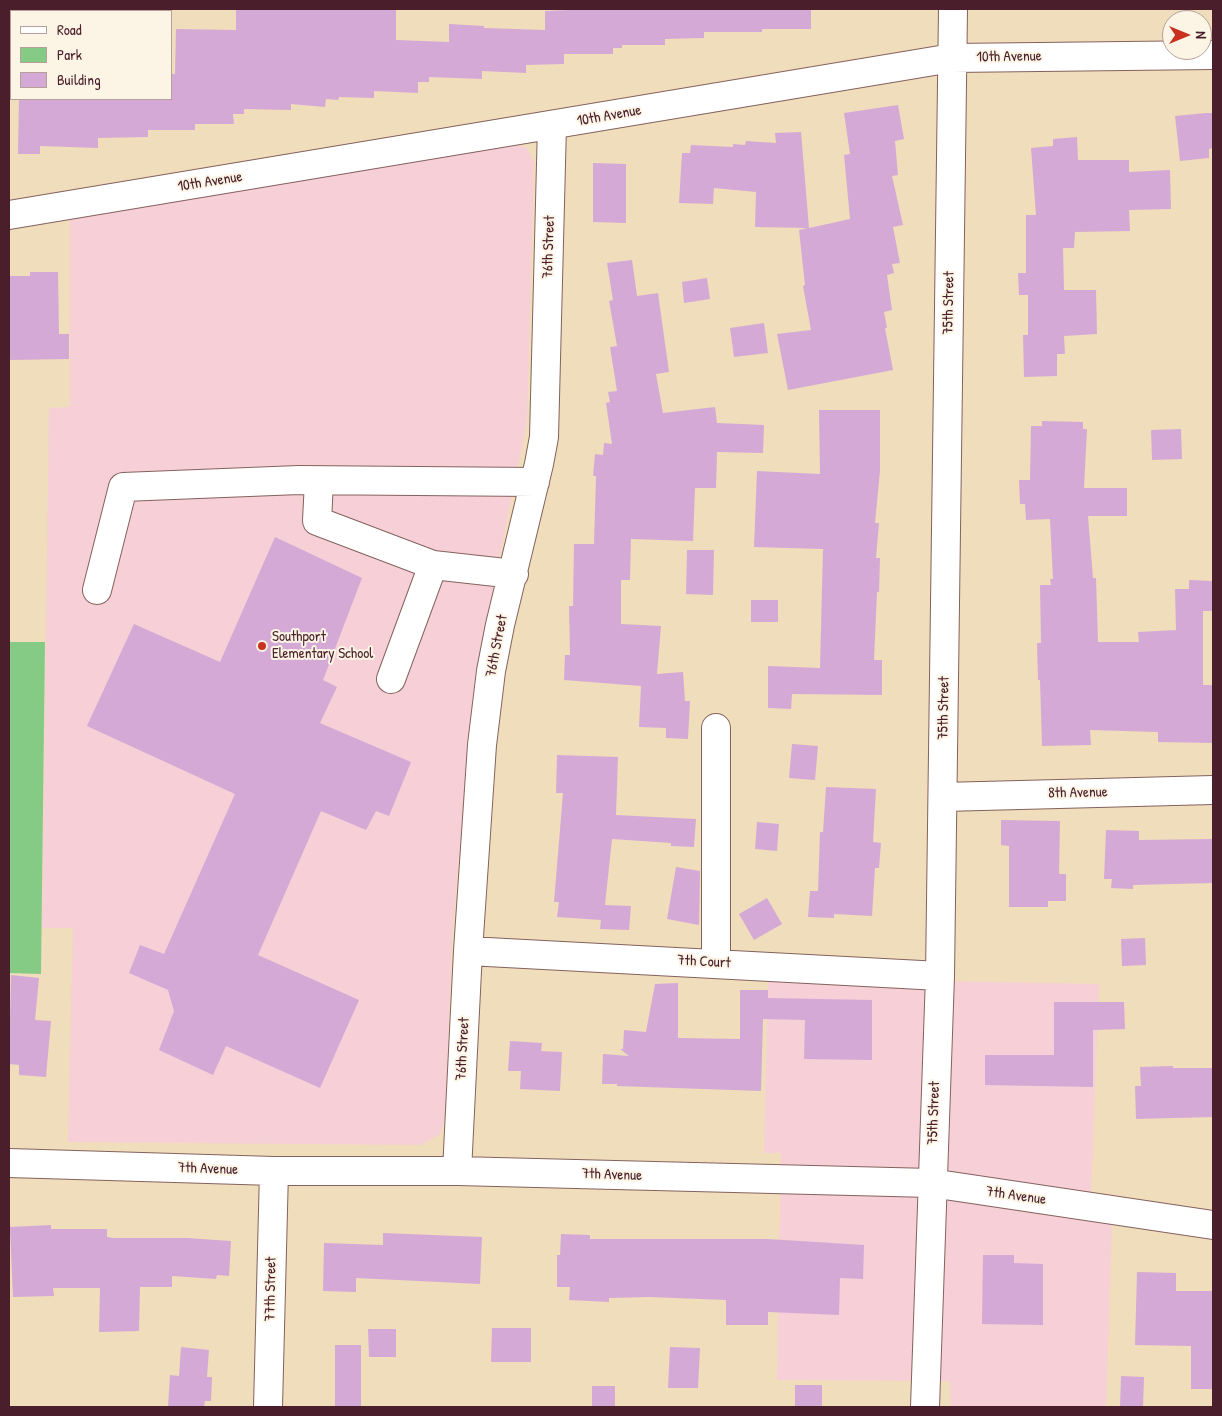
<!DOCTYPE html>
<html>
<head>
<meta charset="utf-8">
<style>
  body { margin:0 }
  #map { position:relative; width:1222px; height:1416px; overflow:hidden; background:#f0ddbb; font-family:"Patrick Hand",sans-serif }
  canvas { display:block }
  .frame { position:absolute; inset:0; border:10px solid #4a1f2b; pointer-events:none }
  .legend { position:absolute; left:10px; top:10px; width:162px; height:90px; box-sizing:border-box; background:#fcf5e5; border:1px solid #b59f9b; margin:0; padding:6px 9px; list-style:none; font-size:15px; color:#4a1f2b }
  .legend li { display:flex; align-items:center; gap:10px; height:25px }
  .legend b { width:25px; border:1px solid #b59f9b }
  .north { position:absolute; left:1162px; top:10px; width:50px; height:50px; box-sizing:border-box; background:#fcf5e5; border:1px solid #b59f9b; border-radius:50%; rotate:90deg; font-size:14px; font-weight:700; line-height:20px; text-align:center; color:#4a1f2b }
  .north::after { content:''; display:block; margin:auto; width:18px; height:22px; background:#c8321e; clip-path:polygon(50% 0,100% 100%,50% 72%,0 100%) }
</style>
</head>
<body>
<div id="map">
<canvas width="1222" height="1416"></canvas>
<div class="frame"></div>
<ul class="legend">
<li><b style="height:6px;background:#fff"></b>Road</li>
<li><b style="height:14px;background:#86cb85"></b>Park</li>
<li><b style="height:14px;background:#d5a9d5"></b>Building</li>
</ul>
<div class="north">N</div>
</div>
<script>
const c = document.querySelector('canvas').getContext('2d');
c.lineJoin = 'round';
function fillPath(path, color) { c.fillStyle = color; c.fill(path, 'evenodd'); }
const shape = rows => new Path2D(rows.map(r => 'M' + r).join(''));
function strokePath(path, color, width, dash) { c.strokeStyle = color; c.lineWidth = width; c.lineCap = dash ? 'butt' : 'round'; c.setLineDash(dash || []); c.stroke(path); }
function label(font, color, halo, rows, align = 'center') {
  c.font = font + ' "Patrick Hand",sans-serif'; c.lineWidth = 4; c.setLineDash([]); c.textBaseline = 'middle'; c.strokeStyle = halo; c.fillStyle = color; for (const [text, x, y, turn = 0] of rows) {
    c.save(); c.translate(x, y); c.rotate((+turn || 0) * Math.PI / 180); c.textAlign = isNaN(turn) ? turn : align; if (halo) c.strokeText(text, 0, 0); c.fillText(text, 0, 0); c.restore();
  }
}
fillPath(shape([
  [514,144,527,148,534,162,527,421,474,684,452,937,446,1100,444,1123,439,1135,420,1145,68,1142,73,928,42,928,49,408,70,407,70,216],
  [768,978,1099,984,1090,1221,1112,1223,1106,1407,951,1407,950,1381,777,1380,781,1153,764,1153]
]), '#f6cfd7');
fillPath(shape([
  [9,642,45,642,41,974,9,973]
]), '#86cb85');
fillPath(shape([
  [236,9,396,9,396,40,449,42,449,24,484,26,484,28,545,30,545,11,593,9,811,9,811,29,762,29,762,32,704,32,704,38,665,39,665,45,622,45,622,48,613,48,613,54,564,54,564,64,526,65,526,73,482,71,482,79,429,77,429,82,418,82,418,93,374,91,374,98,339,97,338,100,326,99,325,107,291,104,291,110,244,109,244,114,233,114,234,124,195,124,195,130,148,130,148,137,98,138,98,148,40,146,40,154,18,154,19,99,171,99,171,74,175,74,176,29,236,30],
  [898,105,904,139,895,141,898,175,892,176,903,225,893,227,900,263,892,264,894,273,887,275,892,310,884,312,887,328,885,328,893,370,788,390,777,334,811,330,803,286,805,285,799,230,807,228,755,227,756,192,714,188,713,204,679,203,682,153,690,153,691,145,733,147,733,144,745,145,746,141,776,143,775,133,801,132,809,228,850,219,844,155,850,154,844,113],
  [1206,113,1213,113,1213,148,1209,149,1209,158,1180,161,1175,116],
  [1077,137,1078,160,1129,160,1129,172,1170,170,1171,209,1129,210,1130,231,1075,232,1074,248,1063,248,1064,290,1096,290,1097,334,1064,336,1065,354,1057,354,1057,376,1024,377,1023,335,1028,335,1028,295,1019,295,1018,273,1026,273,1026,215,1036,215,1031,148,1053,146,1053,139],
  [593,163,626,164,626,223,593,222],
  [632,260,637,296,658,293,669,372,656,374,663,413,715,407,717,423,764,425,763,453,717,452,716,488,695,488,693,541,631,539,630,580,621,580,621,624,661,626,657,674,683,672,685,701,690,701,688,739,666,738,666,728,639,727,641,686,564,680,565,655,570,655,569,606,573,606,574,544,594,544,596,476,593,476,595,454,603,455,604,443,612,444,606,403,610,402,608,392,617,391,610,347,617,346,609,301,613,300,607,263],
  [30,272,58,272,59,334,69,334,69,359,9,360,9,276,30,276],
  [707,278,710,299,684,303,682,282],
  [764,323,768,353,734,357,730,328],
  [819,410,880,410,880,471,875,523,879,523,876,558,880,558,879,592,877,592,874,660,882,660,882,695,792,694,791,709,768,708,768,666,820,668,823,549,754,547,757,471,820,474],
  [1042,421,1083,422,1083,429,1087,429,1084,488,1127,488,1127,516,1088,516,1093,578,1096,578,1098,642,1139,642,1138,632,1176,630,1175,589,1189,589,1189,580,1213,581,1213,611,1203,611,1203,685,1213,685,1213,743,1158,742,1158,732,1090,730,1091,745,1042,746,1040,680,1038,680,1037,643,1041,643,1040,585,1051,585,1050,579,1053,579,1050,519,1026,520,1025,504,1020,504,1019,480,1030,480,1031,426,1042,426],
  [1181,429,1182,459,1152,460,1151,430],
  [275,537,362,578,323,680,337,687,320,723,411,762,389,816,376,811,366,830,321,811,258,955,359,1000,320,1088,226,1046,213,1075,159,1050,174,1011,168,990,129,973,140,945,164,954,235,794,87,726,134,624,220,662],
  [687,550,714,550,713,595,686,594],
  [751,600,778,600,778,622,751,622],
  [792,744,818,746,815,780,789,778],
  [557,755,618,757,616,815,696,819,694,847,671,846,671,843,612,839,605,905,631,906,629,930,600,929,601,920,557,917,559,902,554,902,563,793,556,793],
  [826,787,876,789,873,842,881,843,879,868,875,868,872,916,834,914,834,918,808,917,810,891,818,891,820,832,823,832],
  [1001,820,1060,821,1059,874,1066,874,1066,901,1048,901,1048,907,1009,907,1009,846,1001,845],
  [757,822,779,824,777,851,755,849],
  [1106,830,1139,831,1139,840,1213,839,1213,883,1133,885,1133,889,1111,888,1112,879,1104,879],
  [676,867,700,871,699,925,667,919],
  [767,898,782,924,754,940,739,914],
  [1145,938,1146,965,1122,966,1121,939],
  [11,975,39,978,35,1020,51,1021,46,1077,19,1075,19,1065,9,1064],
  [678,983,678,1038,740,1039,740,990,768,990,768,998,872,1000,872,1060,804,1059,805,1020,763,1019,761,1091,617,1086,617,1084,602,1084,603,1054,629,1056,620,1049,623,1049,624,1030,646,1032,655,984],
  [1054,1002,1124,1002,1125,1029,1093,1030,1093,1087,985,1085,985,1055,1054,1055],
  [510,1041,542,1043,541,1051,562,1052,560,1091,520,1089,521,1071,508,1071],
  [1173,1066,1173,1068,1213,1068,1213,1117,1136,1119,1135,1086,1141,1086,1140,1067],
  [51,1225,51,1229,107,1229,107,1237,113,1238,187,1238,231,1241,229,1276,217,1275,216,1279,172,1276,172,1287,140,1287,139,1331,99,1332,100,1288,53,1288,54,1296,13,1297,10,1227],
  [383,1233,482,1237,480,1284,356,1278,356,1292,323,1291,324,1243,383,1245],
  [561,1234,590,1235,590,1239,768,1239,864,1245,863,1279,840,1278,839,1315,768,1312,768,1325,726,1325,726,1300,649,1297,609,1298,609,1302,569,1300,570,1287,557,1287,557,1255,560,1255],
  [983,1255,1014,1255,1014,1263,1043,1264,1043,1325,982,1324],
  [1137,1272,1176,1273,1176,1291,1213,1291,1213,1389,1191,1389,1191,1346,1135,1345],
  [492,1328,531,1328,531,1362,491,1362],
  [368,1329,396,1329,396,1357,369,1357],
  [335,1345,361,1345,361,1407,335,1407],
  [181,1347,209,1350,207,1377,212,1377,211,1401,205,1401,204,1407,168,1407,170,1375,179,1376],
  [670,1347,700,1348,698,1388,668,1388],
  [1121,1376,1144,1377,1143,1407,1120,1407],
  [795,1385,822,1385,822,1407,795,1407],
  [592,1386,615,1386,615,1407,592,1407]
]), '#d5a9d5');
const minor = shape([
  [9,215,952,58,1213,55],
  [319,481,317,521,433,565],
  [97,590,123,487,299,480,535,482],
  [391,679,433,565,514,574],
  [943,797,1213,790],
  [468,951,940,976],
  [716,963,716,728],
  [9,1163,274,1171,457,1171,931,1183,1213,1225],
  [457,1171,468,951,482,745,491,671,500,625,539,464,544,437,552,125],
  [268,1407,274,1171],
  [925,1407,940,976,953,9]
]);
strokePath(minor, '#84625d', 30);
strokePath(minor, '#fff', 28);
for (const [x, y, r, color] of [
  [262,646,5,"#c8321e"]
]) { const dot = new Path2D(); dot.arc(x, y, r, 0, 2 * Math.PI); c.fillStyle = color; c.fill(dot); strokePath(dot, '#fcf5e5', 2); }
label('15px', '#4a1f2b', '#fcf5e5', [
  ["10th Avenue",1009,57,-1],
  ["10th Avenue",609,116,-10],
  ["10th Avenue",210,182,-9],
  ["76th Street",549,247,-88],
  ["75th Street",949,303,-89],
  ["76th Street",497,646,-79],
  ["75th Street",944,708,-89],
  ["8th Avenue",1078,793,-1],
  ["7th Court",704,962,3],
  ["76th Street",463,1049,-87],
  ["75th Street",934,1113,-88],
  ["7th Avenue",208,1169,2],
  ["7th Avenue",612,1175,2],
  ["7th Avenue",1016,1196,8],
  ["77th Street",271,1289,-89]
]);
label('15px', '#4a1f2b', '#fcf5e5', [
  ["Southport",272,637],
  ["Elementary School",272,654]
], 'left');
</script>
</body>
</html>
